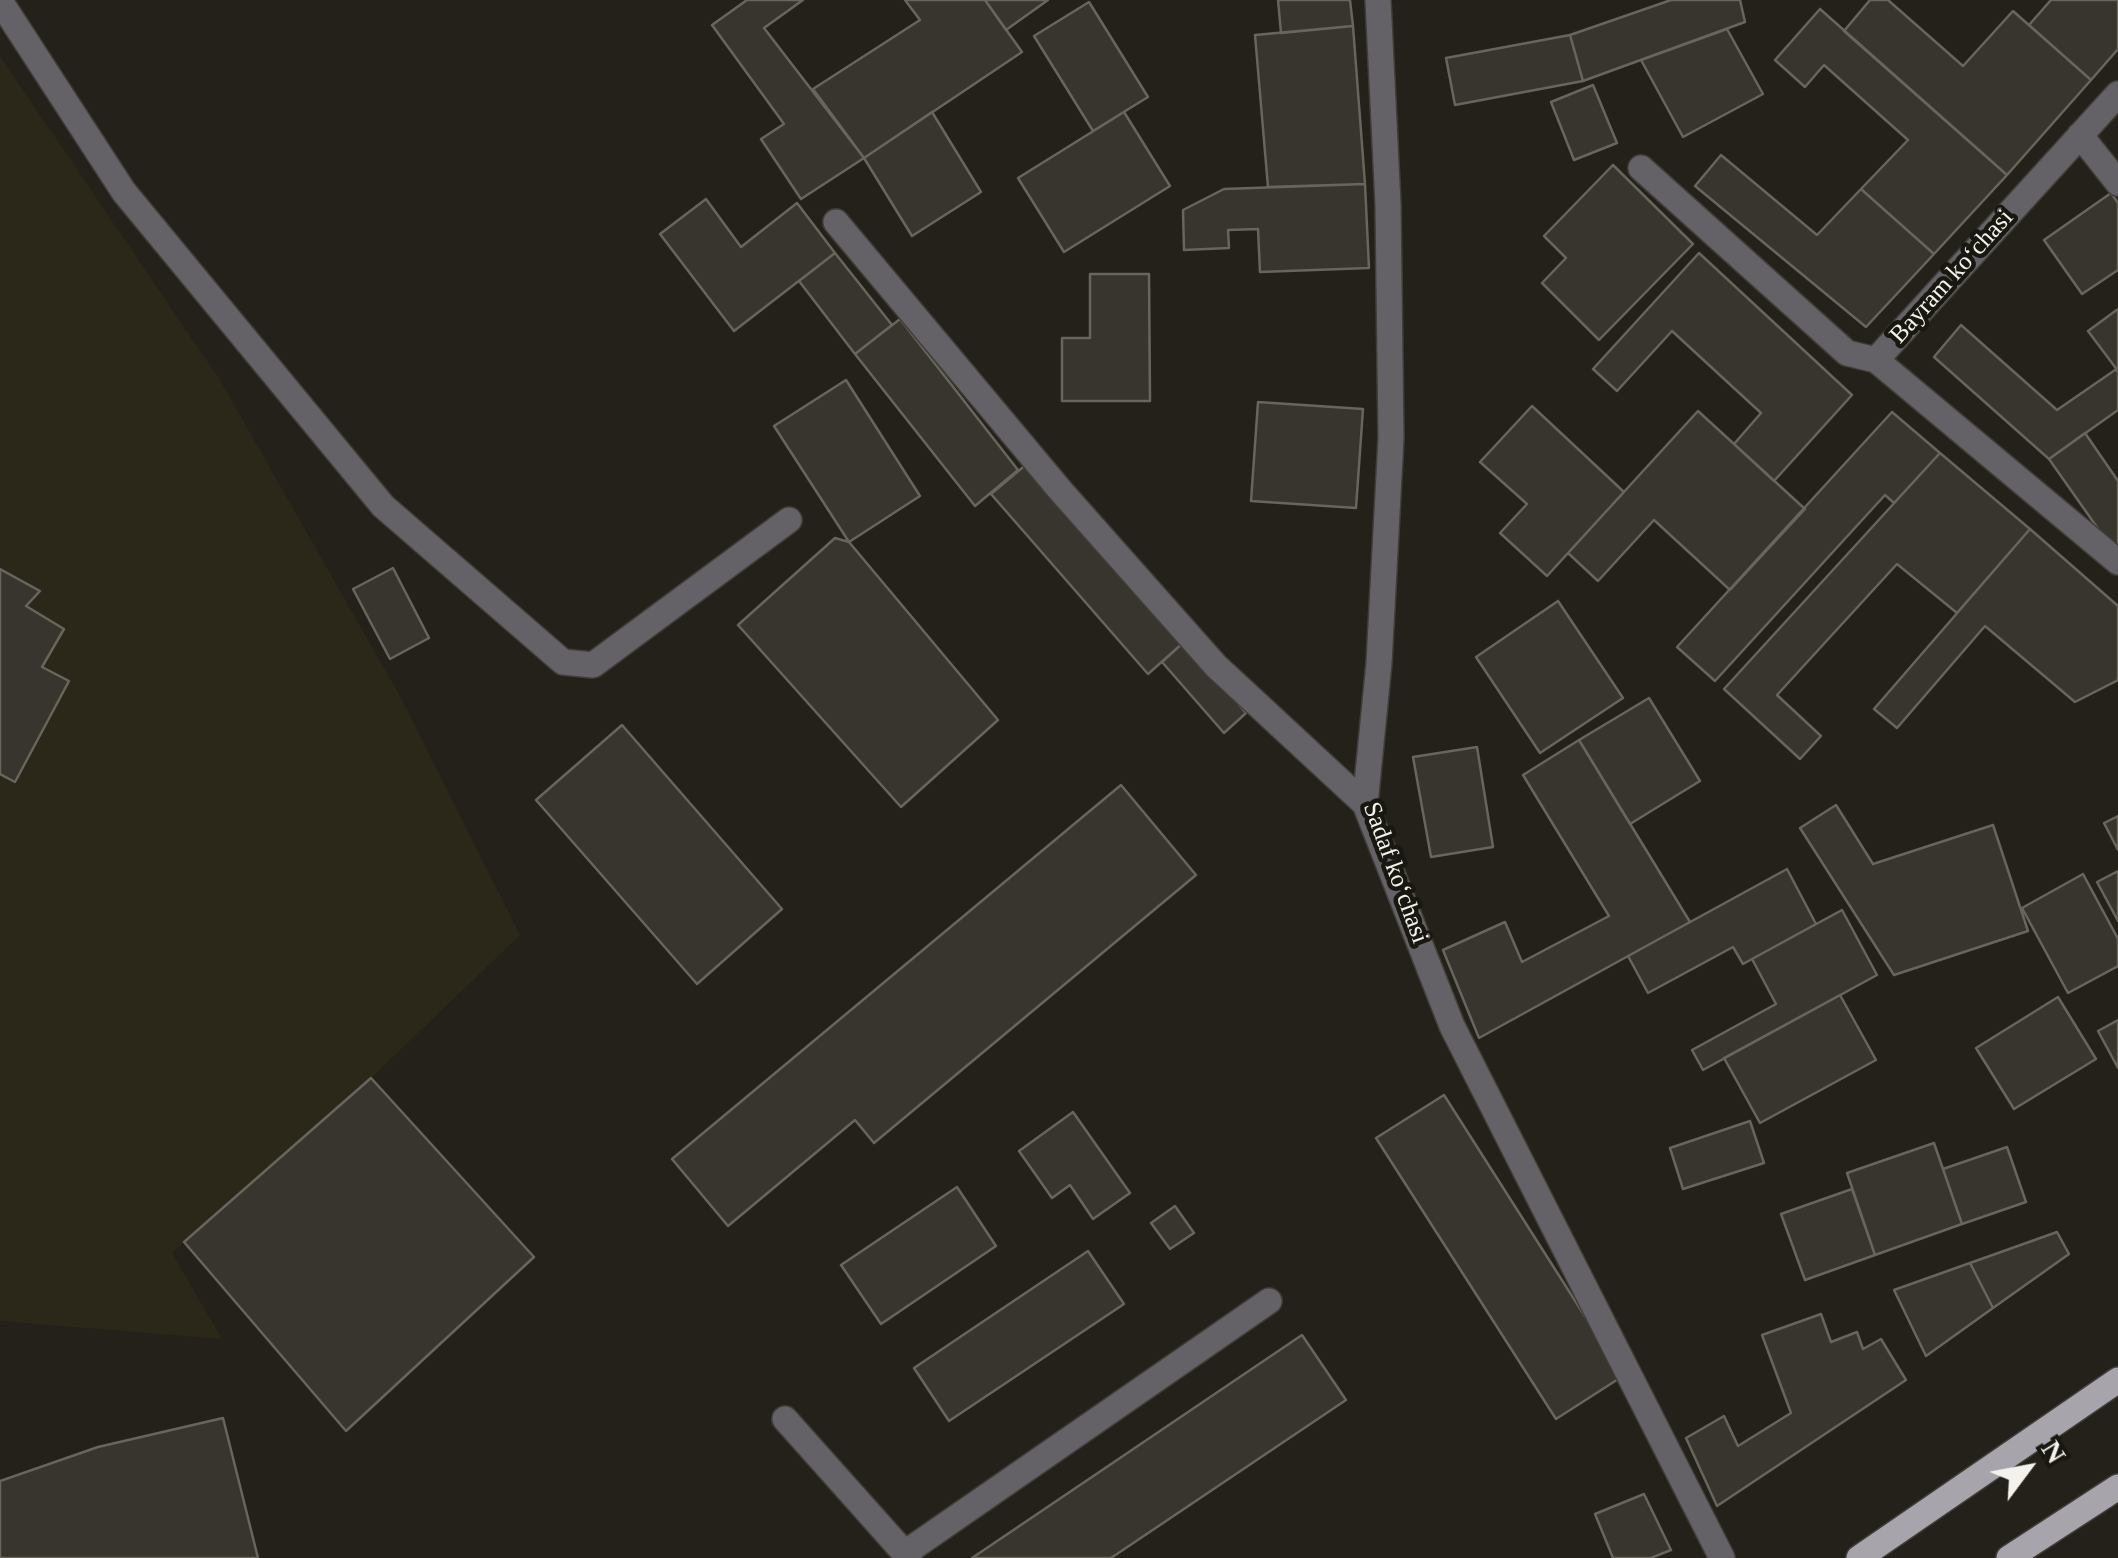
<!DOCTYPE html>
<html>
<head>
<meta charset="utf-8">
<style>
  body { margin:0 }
  #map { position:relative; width:2118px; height:1558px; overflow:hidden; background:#232119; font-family:"Times New Roman",serif }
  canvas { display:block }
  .north { position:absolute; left:1978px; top:1418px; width:100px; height:100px; -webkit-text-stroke:8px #191810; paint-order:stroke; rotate:58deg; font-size:28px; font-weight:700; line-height:40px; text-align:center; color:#f3f2ed }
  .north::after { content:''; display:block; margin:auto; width:35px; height:45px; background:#f3f2ed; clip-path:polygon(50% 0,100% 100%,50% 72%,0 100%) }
</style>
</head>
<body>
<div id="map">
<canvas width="2118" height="1558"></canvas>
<div class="north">N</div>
</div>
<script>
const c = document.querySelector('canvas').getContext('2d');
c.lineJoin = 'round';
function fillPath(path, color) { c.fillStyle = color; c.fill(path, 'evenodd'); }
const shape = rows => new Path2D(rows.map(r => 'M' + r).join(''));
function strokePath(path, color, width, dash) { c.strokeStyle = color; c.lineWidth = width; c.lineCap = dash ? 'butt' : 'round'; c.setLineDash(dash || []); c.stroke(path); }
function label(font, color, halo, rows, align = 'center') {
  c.font = font + ' "Times New Roman",serif'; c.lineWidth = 9; c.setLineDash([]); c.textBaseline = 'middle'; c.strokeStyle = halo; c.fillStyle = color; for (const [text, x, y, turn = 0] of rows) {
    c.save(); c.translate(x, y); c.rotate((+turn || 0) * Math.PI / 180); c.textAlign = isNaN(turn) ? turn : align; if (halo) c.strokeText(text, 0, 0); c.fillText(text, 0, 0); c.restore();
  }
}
fillPath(shape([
  [0,56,220,380,401,698,520,935,371,1078,172,1253,222,1339,0,1321]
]), '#2b281a');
const building = shape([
  [747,0,803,0,764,28,864,158,801,199,761,139,784,124,712,25,747,0],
  [905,0,985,0,1022,52,864,158,813,89,920,20,905,0],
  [985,0,1048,0,1006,30,985,0],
  [1278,0,1350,0,1353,26,1281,33,1278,0],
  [1671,0,1740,0,1745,22,1583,81,1570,35,1671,0],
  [1870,0,1888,0,1963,66,2013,11,2091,80,2007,175,1844,31,1870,0],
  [2051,0,2118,0,2118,49,2091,80,2029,25,2051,0],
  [1089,2,1148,97,1093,131,1034,36,1089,2],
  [1820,9,2007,175,1934,254,1861,189,1908,140,1824,65,1805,87,1775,60,1820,9],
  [1353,26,1365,184,1268,187,1255,35,1353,26],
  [1727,29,1763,94,1683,137,1641,60,1727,29],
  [1570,35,1583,81,1455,105,1446,58,1570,35],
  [1593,85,1617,143,1574,160,1551,102,1593,85],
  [932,112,981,192,912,236,864,158,932,112],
  [1124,112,1170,186,1064,252,1018,178,1124,112],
  [1721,155,1817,235,1861,189,1934,254,1866,327,1695,186,1721,155],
  [1613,165,1693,244,1599,340,1542,283,1566,258,1544,236,1613,165],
  [1365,184,1369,268,1260,272,1258,229,1228,230,1229,248,1184,250,1183,210,1224,189,1365,184],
  [2111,193,2118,203,2118,270,2082,294,2044,240,2111,193],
  [706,199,741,247,797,203,835,253,734,331,660,234,706,199],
  [835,253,892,325,855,354,799,281,835,253],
  [1699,253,1852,395,1774,481,1734,444,1761,413,1672,331,1617,391,1593,369,1699,253],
  [1090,274,1149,274,1150,401,1062,401,1062,338,1090,338,1090,274],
  [2118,309,2118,371,2088,331,2118,309],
  [900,319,1018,470,975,506,855,354,900,319],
  [1961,325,2057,410,2115,370,2118,371,2118,410,2049,459,1934,357,1961,325],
  [846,380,920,496,849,542,774,426,846,380],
  [1258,402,1363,409,1356,508,1251,501,1258,402],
  [1532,406,1624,492,1547,576,1500,533,1527,504,1480,462,1532,406],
  [1698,411,1805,509,1730,590,1654,520,1598,581,1568,553,1698,411],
  [1892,412,1940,453,1894,503,1885,495,1715,681,1677,647,1892,412],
  [2085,433,2118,481,2118,546,2113,550,2049,459,2085,433],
  [1940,453,2030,529,1957,613,1897,564,1777,695,1821,736,1800,759,1724,689,1940,453],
  [1028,463,1184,642,1148,674,991,494,1028,463],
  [2030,529,2118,606,2118,680,2075,702,1985,626,1897,728,1874,709,2030,529],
  [835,538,849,542,998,720,901,807,738,625,835,538],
  [393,568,429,638,390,659,353,589,393,568],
  [0,569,40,591,26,606,64,629,42,667,69,681,15,782,0,774,0,569],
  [1558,601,1623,698,1540,753,1476,657,1558,601],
  [1184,642,1246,713,1224,733,1162,662,1184,642],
  [1649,698,1700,781,1630,824,1579,740,1649,698],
  [622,725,782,909,697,984,536,800,622,725],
  [1579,740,1690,922,1479,1038,1443,950,1505,922,1522,962,1609,916,1523,775,1579,740],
  [1477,747,1493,847,1431,857,1413,757,1477,747],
  [1121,785,1196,875,874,1143,855,1120,728,1226,672,1159,1121,785],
  [1836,805,1873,864,1993,825,2028,931,1894,975,1800,828,1836,805],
  [2118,816,2118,850,2104,823,2118,816],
  [1787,869,1816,924,1743,964,1733,947,1648,993,1628,956,1787,869],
  [2118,871,2118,921,2097,882,2118,871],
  [2083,874,2118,939,2118,966,2068,993,2022,908,2083,874],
  [1842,910,1877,975,1703,1070,1692,1050,1776,1004,1752,959,1842,910],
  [1840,995,1876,1060,1760,1123,1724,1058,1840,995],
  [2058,997,2096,1059,2014,1109,1976,1048,2058,997],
  [2118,1020,2118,1068,2098,1031,2118,1020],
  [371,1078,534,1257,346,1431,184,1242,371,1078],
  [1444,1095,1623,1376,1556,1419,1376,1138,1444,1095],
  [1073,1112,1130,1193,1093,1219,1070,1185,1052,1198,1019,1151,1073,1112],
  [1750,1121,1764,1163,1683,1189,1670,1148,1750,1121],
  [1934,1143,1962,1224,1875,1255,1847,1173,1934,1143],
  [2007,1147,2026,1202,1962,1224,1943,1169,2007,1147],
  [957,1187,996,1246,881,1324,841,1265,957,1187],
  [1852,1189,1875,1255,1805,1280,1781,1214,1852,1189],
  [1175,1206,1194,1233,1170,1249,1151,1223,1175,1206],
  [2057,1232,2069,1254,1993,1308,1970,1263,2057,1232],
  [1088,1251,1124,1304,949,1421,914,1368,1088,1251],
  [1970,1263,1993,1308,1926,1356,1894,1290,1970,1263],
  [1821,1314,1831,1342,1857,1332,1863,1349,1881,1339,1906,1380,1717,1506,1686,1438,1724,1416,1738,1446,1791,1413,1762,1335,1821,1314],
  [1302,1335,1346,1400,1111,1558,972,1558,1302,1335],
  [223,1418,258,1558,0,1558,0,1481,98,1447,223,1418],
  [1644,1494,1671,1550,1651,1558,1613,1558,1595,1514,1644,1494]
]);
fillPath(building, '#37352d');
strokePath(building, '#67655c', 2.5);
const minor = shape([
  [1378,0,1388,204,1391,438,1379,663,1365,804,1452,1026,1722,1558],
  [0,1,124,192,383,506,563,662,593,665,789,520],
  [2118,94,1876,360,2118,562],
  [2080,135,2118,183],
  [1641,168,1847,353,1876,360],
  [836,222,1060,490,1216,666,1365,804],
  [785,1419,909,1558],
  [905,1553,1269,1301]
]);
const major = shape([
  [1859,1558,2118,1380],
  [2009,1558,2118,1487]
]);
strokePath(minor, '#403e37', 28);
strokePath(major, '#403e37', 28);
strokePath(minor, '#646266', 25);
strokePath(major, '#a7a4ac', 25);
label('25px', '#f3f2ed', '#191810', [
  ["Bayram koʻchasi",1952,277,-48],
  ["Sadaf koʻchasi",1395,873,70]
]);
</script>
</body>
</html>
